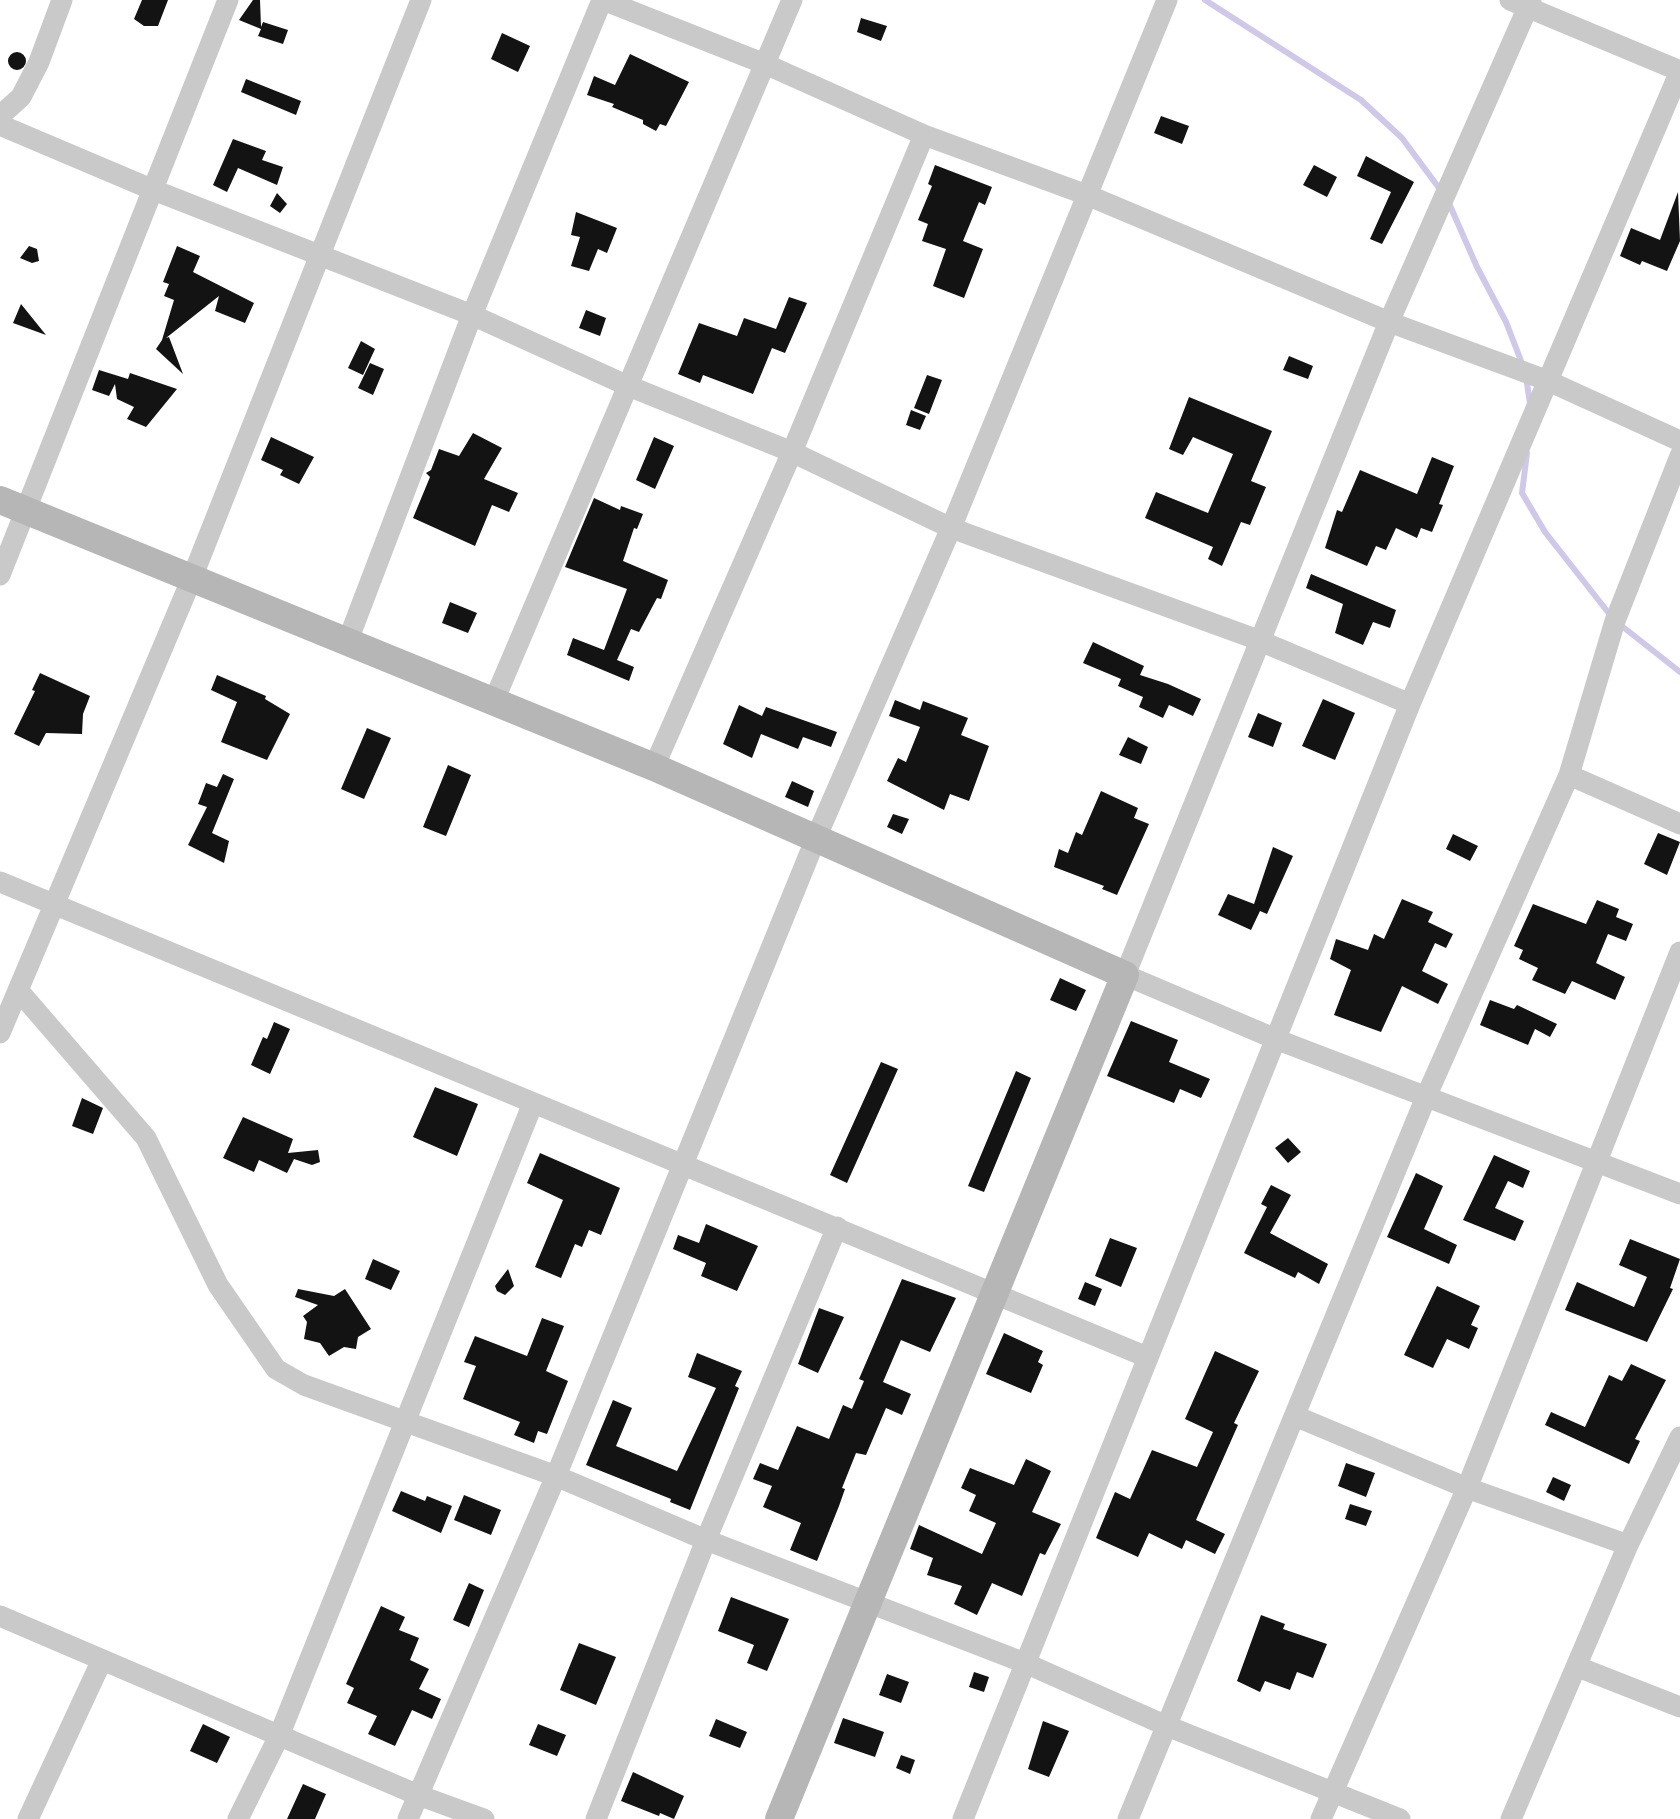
<!DOCTYPE html>
<html>
<head>
<meta charset="utf-8">
<style>
  body { margin:0 }
  canvas { display:block; background:#fff }
</style>
</head>
<body>
<canvas width="1680" height="1819"></canvas>
<script>
const c = document.querySelector('canvas').getContext('2d');
c.lineJoin = 'round';
const shape = rows => new Path2D(rows.map(r => 'M' + r).join(''));
function strokePath(path, color, width, dash) { c.strokeStyle = color; c.lineWidth = width; c.lineCap = dash ? 'butt' : 'round'; c.setLineDash(dash || []); c.stroke(path); }
function fillPath(path, color) { c.fillStyle = color; c.fill(path, 'evenodd'); }
strokePath(shape([
  [1205,0,1361,100,1402,138,1442,192],
  [1448,201,1477,267,1506,322,1523,366],
  [1526,376,1530,404],
  [1527,453,1522,493,1545,532,1611,616],
  [1618,623,1680,672]
]), '#cfc8e8', 6);
fillPath(shape([
  [142,0,168,0,158,26,144,26,134,19],
  [253,0,260,0,261,27,263,22,288,30,283,44,258,36,261,29,239,20],
  [861,18,887,26,881,41,857,32],
  [502,33,530,46,518,72,491,59],
  '8 61a9 9 0 1 1 18 0a9 9 0 1 1-18 0Z',
  [630,54,689,82,666,126,660,124,656,131,643,124,643,120,612,107,614,104,587,95,594,76,615,85],
  [246,79,301,101,296,115,241,92],
  [1161,116,1189,126,1182,144,1154,133],
  [233,139,266,151,262,160,283,167,277,185,238,168,227,192,213,185],
  [1366,156,1414,182,1382,244,1370,239,1391,192,1357,176],
  [935,165,992,187,985,205,979,202,963,241,983,249,964,298,933,286,946,249,922,241,928,224,918,220,932,186,928,184],
  [1314,165,1337,177,1327,197,1303,185],
  [1678,192,1680,241,1667,271,1642,261,1640,265,1620,256,1631,228,1660,240],
  [277,193,287,204,280,213,270,206],
  [576,212,617,228,607,253,598,249,589,271,571,266,580,237,571,235],
  [29,246,37,249,39,261,32,263,20,258],
  [177,246,200,256,193,272,254,303,245,323,215,311,219,296,166,338,169,337,183,374,156,349,162,340,174,300,164,296,169,284,163,282],
  [789,297,807,303,785,353,772,348,753,394,703,375,700,383,678,374,699,323,737,336,744,318,776,329],
  [21,304,46,335,13,323],
  [586,310,606,318,600,336,579,328],
  [361,341,375,349,363,375,348,368],
  [1289,356,1313,366,1308,379,1283,370],
  [370,363,384,369,373,395,358,388],
  [99,370,128,379,130,373,177,389,146,427,127,419,134,407,117,399,115,384,109,396,92,390],
  [927,375,942,380,929,414,914,408],
  [1189,397,1272,431,1251,481,1266,487,1250,525,1241,522,1222,566,1208,559,1213,547,1145,518,1156,492,1208,513,1233,454,1193,437,1183,455,1169,449],
  [911,410,926,416,920,430,906,425],
  [473,433,502,448,484,479,518,493,509,512,492,505,475,546,413,518,430,477,426,473,431,470,439,449,459,456],
  [271,437,314,457,299,484,280,475,283,470,261,460],
  [654,437,674,446,655,489,636,480],
  [1432,457,1454,466,1439,504,1443,505,1432,532,1421,528,1417,538,1396,528,1386,550,1376,546,1367,566,1325,548,1337,510,1342,512,1360,470,1417,494],
  [594,498,620,510,621,506,643,514,637,529,634,528,623,561,668,580,661,599,657,598,639,632,631,629,617,660,634,667,629,681,567,655,573,638,604,650,627,589,565,567],
  [1311,574,1396,610,1390,628,1373,622,1363,645,1335,633,1343,604,1306,588],
  [450,602,477,613,468,633,442,623],
  [1093,642,1144,666,1140,675,1168,684,1201,699,1193,716,1169,705,1163,718,1139,707,1143,697,1118,686,1121,679,1083,663],
  [40,673,90,696,83,714,82,734,46,733,39,746,14,734,35,691,32,690],
  [217,675,266,696,265,699,290,714,267,760,221,742,237,702,211,690],
  [1323,699,1355,713,1335,760,1302,746],
  [895,700,920,710,923,701,968,718,961,735,989,746,969,801,950,794,944,810,887,781,898,758,906,762,920,727,889,716],
  [739,705,762,716,766,707,837,732,831,747,803,737,798,749,761,734,752,758,723,744],
  [1258,713,1282,723,1273,747,1248,737],
  [367,728,391,738,364,799,341,789],
  [1128,737,1148,747,1141,764,1119,755],
  [448,765,471,775,446,836,423,827],
  [223,774,234,779,212,833,229,841,224,863,188,845,207,807,198,804,206,783,217,787],
  [792,781,814,791,808,807,785,797],
  [1101,791,1138,808,1134,818,1149,824,1117,895,1102,889,1104,886,1054,867,1059,849,1068,853,1076,832,1082,835],
  [893,814,909,819,902,834,887,827],
  [1658,833,1680,842,1667,875,1644,864],
  [1453,834,1478,846,1470,861,1446,849],
  [1273,847,1293,856,1267,914,1260,911,1251,930,1218,915,1228,894,1254,904],
  [1402,899,1433,912,1428,922,1453,934,1446,948,1435,943,1422,971,1448,984,1438,1004,1402,986,1381,1032,1334,1015,1351,970,1330,959,1336,939,1368,950,1374,934,1384,939],
  [1597,900,1619,909,1616,917,1633,924,1626,941,1608,934,1596,963,1625,977,1615,1000,1572,981,1565,994,1532,980,1538,968,1519,959,1523,950,1514,946,1533,904,1586,924],
  [1060,978,1086,990,1076,1011,1050,1000],
  [1490,1000,1514,1009,1517,1005,1557,1024,1550,1037,1535,1029,1528,1045,1480,1025],
  [1131,1021,1178,1040,1169,1062,1210,1079,1201,1098,1180,1089,1174,1103,1107,1076],
  [274,1022,290,1029,270,1074,251,1065,263,1037,267,1039],
  [881,1062,898,1069,847,1183,830,1175],
  [1016,1071,1031,1078,984,1192,968,1186],
  [435,1087,478,1104,457,1156,413,1137],
  [82,1098,103,1108,93,1134,72,1126],
  [243,1117,293,1139,288,1153,318,1150,320,1162,312,1165,294,1159,287,1173,259,1160,254,1172,223,1158],
  [1288,1138,1301,1152,1288,1163,1275,1148],
  [540,1153,620,1188,601,1235,589,1230,582,1247,575,1244,561,1278,535,1267,563,1200,527,1183],
  [1494,1155,1530,1171,1523,1188,1508,1181,1495,1208,1524,1221,1515,1241,1463,1220],
  [1416,1173,1443,1186,1424,1229,1457,1245,1449,1264,1387,1237],
  [1271,1185,1291,1195,1270,1233,1328,1264,1319,1284,1298,1272,1295,1278,1244,1253,1267,1207,1261,1204],
  [706,1224,758,1246,737,1291,701,1276,706,1263,673,1249,678,1235,699,1243],
  [1110,1238,1137,1248,1121,1287,1095,1276],
  [1630,1239,1680,1259,1670,1288,1673,1289,1647,1342,1565,1310,1577,1282,1634,1307,1647,1277,1619,1265],
  [373,1259,400,1271,391,1290,365,1279],
  [508,1269,514,1286,505,1295,497,1291,495,1286],
  [902,1279,956,1298,930,1352,901,1340,883,1382,911,1394,902,1415,886,1408,866,1455,856,1453,842,1488,845,1489,839,1506,817,1561,790,1550,801,1523,763,1507,772,1486,753,1479,760,1463,778,1470,797,1426,829,1439,843,1405,852,1409,864,1381,859,1379],
  [1085,1282,1102,1289,1095,1306,1078,1299],
  [1437,1286,1480,1306,1471,1325,1478,1328,1469,1349,1447,1339,1433,1368,1404,1355],
  [298,1289,334,1296,345,1289,371,1329,358,1337,356,1349,344,1347,329,1356,320,1343,304,1339,307,1322,303,1316,318,1305,295,1297],
  [819,1308,844,1317,818,1373,798,1364],
  [542,1318,564,1326,546,1371,568,1381,547,1434,538,1431,534,1443,514,1435,520,1422,463,1399,476,1366,464,1362,475,1336,527,1356],
  [1004,1333,1043,1351,1038,1362,1043,1365,1031,1393,986,1374],
  [1215,1351,1259,1371,1234,1423,1238,1425,1196,1520,1225,1534,1215,1554,1186,1540,1182,1549,1149,1533,1138,1557,1096,1538,1115,1492,1130,1499,1152,1450,1197,1467,1213,1432,1185,1419],
  [697,1353,742,1371,735,1386,739,1388,690,1510,670,1502,671,1499,586,1465,613,1400,632,1408,616,1446,677,1471,716,1388,688,1377],
  [1631,1364,1666,1380,1635,1439,1640,1441,1629,1464,1545,1425,1551,1412,1585,1427,1609,1375,1622,1381],
  [1026,1459,1051,1471,1032,1512,1061,1524,1045,1555,1040,1553,1022,1596,992,1583,977,1615,954,1604,962,1586,927,1575,933,1558,910,1549,919,1525,982,1554,996,1523,969,1511,976,1495,961,1488,970,1468,1014,1485],
  [1346,1463,1375,1473,1366,1497,1338,1486],
  [1553,1477,1571,1485,1564,1501,1546,1492],
  [401,1491,425,1501,427,1496,452,1506,441,1533,392,1511],
  [464,1495,501,1510,491,1535,454,1520],
  [1350,1504,1372,1511,1366,1526,1345,1519],
  [469,1583,484,1590,469,1627,453,1620],
  [731,1597,789,1619,767,1671,747,1663,754,1645,718,1631],
  [381,1606,405,1617,399,1630,419,1638,410,1660,429,1669,419,1689,441,1699,432,1719,412,1710,395,1746,368,1734,377,1716,347,1703,354,1688,346,1684],
  [1261,1615,1285,1624,1283,1629,1327,1644,1313,1678,1297,1672,1290,1690,1265,1681,1260,1692,1237,1681],
  [579,1643,616,1657,596,1705,560,1690],
  [974,1672,989,1677,984,1692,969,1687],
  [887,1674,909,1682,901,1703,879,1695],
  [843,1718,884,1732,875,1757,834,1743],
  [716,1719,747,1732,740,1748,709,1736],
  [1043,1721,1069,1731,1049,1777,1028,1769],
  [203,1724,230,1737,217,1763,190,1751],
  [538,1724,566,1735,557,1756,529,1745],
  [901,1755,915,1760,910,1774,896,1768],
  [633,1772,684,1796,674,1819,660,1813,659,1816,621,1801],
  [303,1784,326,1794,315,1819,287,1819]
]), '#131313');
strokePath(shape([
  [603,0,765,64,924,135,1087,195,1389,322,1546,380,1680,441],
  [1510,0,1680,71],
  [1531,0,1389,322,1125,975,1278,1040,1680,1194],
  [0,116,21,97,39,62,62,0],
  [0,125,151,189,472,315,626,385,792,452,951,528,1253,638,1410,704],
  [0,575,228,0],
  [347,643,472,315,602,0],
  [493,703,792,0],
  [654,767,792,452,924,135],
  [1569,775,1680,824],
  [0,882,1147,1357],
  [18,990,146,1138,218,1285,276,1369,304,1385,556,1476,706,1540,1025,1663,1167,1726,1400,1819],
  [0,1033,192,578,421,0],
  [1295,1416,1467,1488,1628,1545],
  [0,1616,418,1795,484,1819],
  [1578,1667,1680,1707],
  [28,1819,102,1660],
  [238,1819,279,1736,533,1103],
  [408,1819,556,1476,816,838,951,528,1167,0],
  [596,1819,706,1540,837,1227],
  [963,1819,1410,704,1680,71],
  [1128,1819,1426,1097,1569,775,1615,621,1680,456],
  [1321,1819,1467,1488,1680,952],
  [1511,1819,1628,1545,1680,1437]
]), '#c9c9c9', 21);
strokePath(shape([
  [0,500,654,767,1125,975,779,1819]
]), '#b6b6b6', 28);
</script>
</body>
</html>
